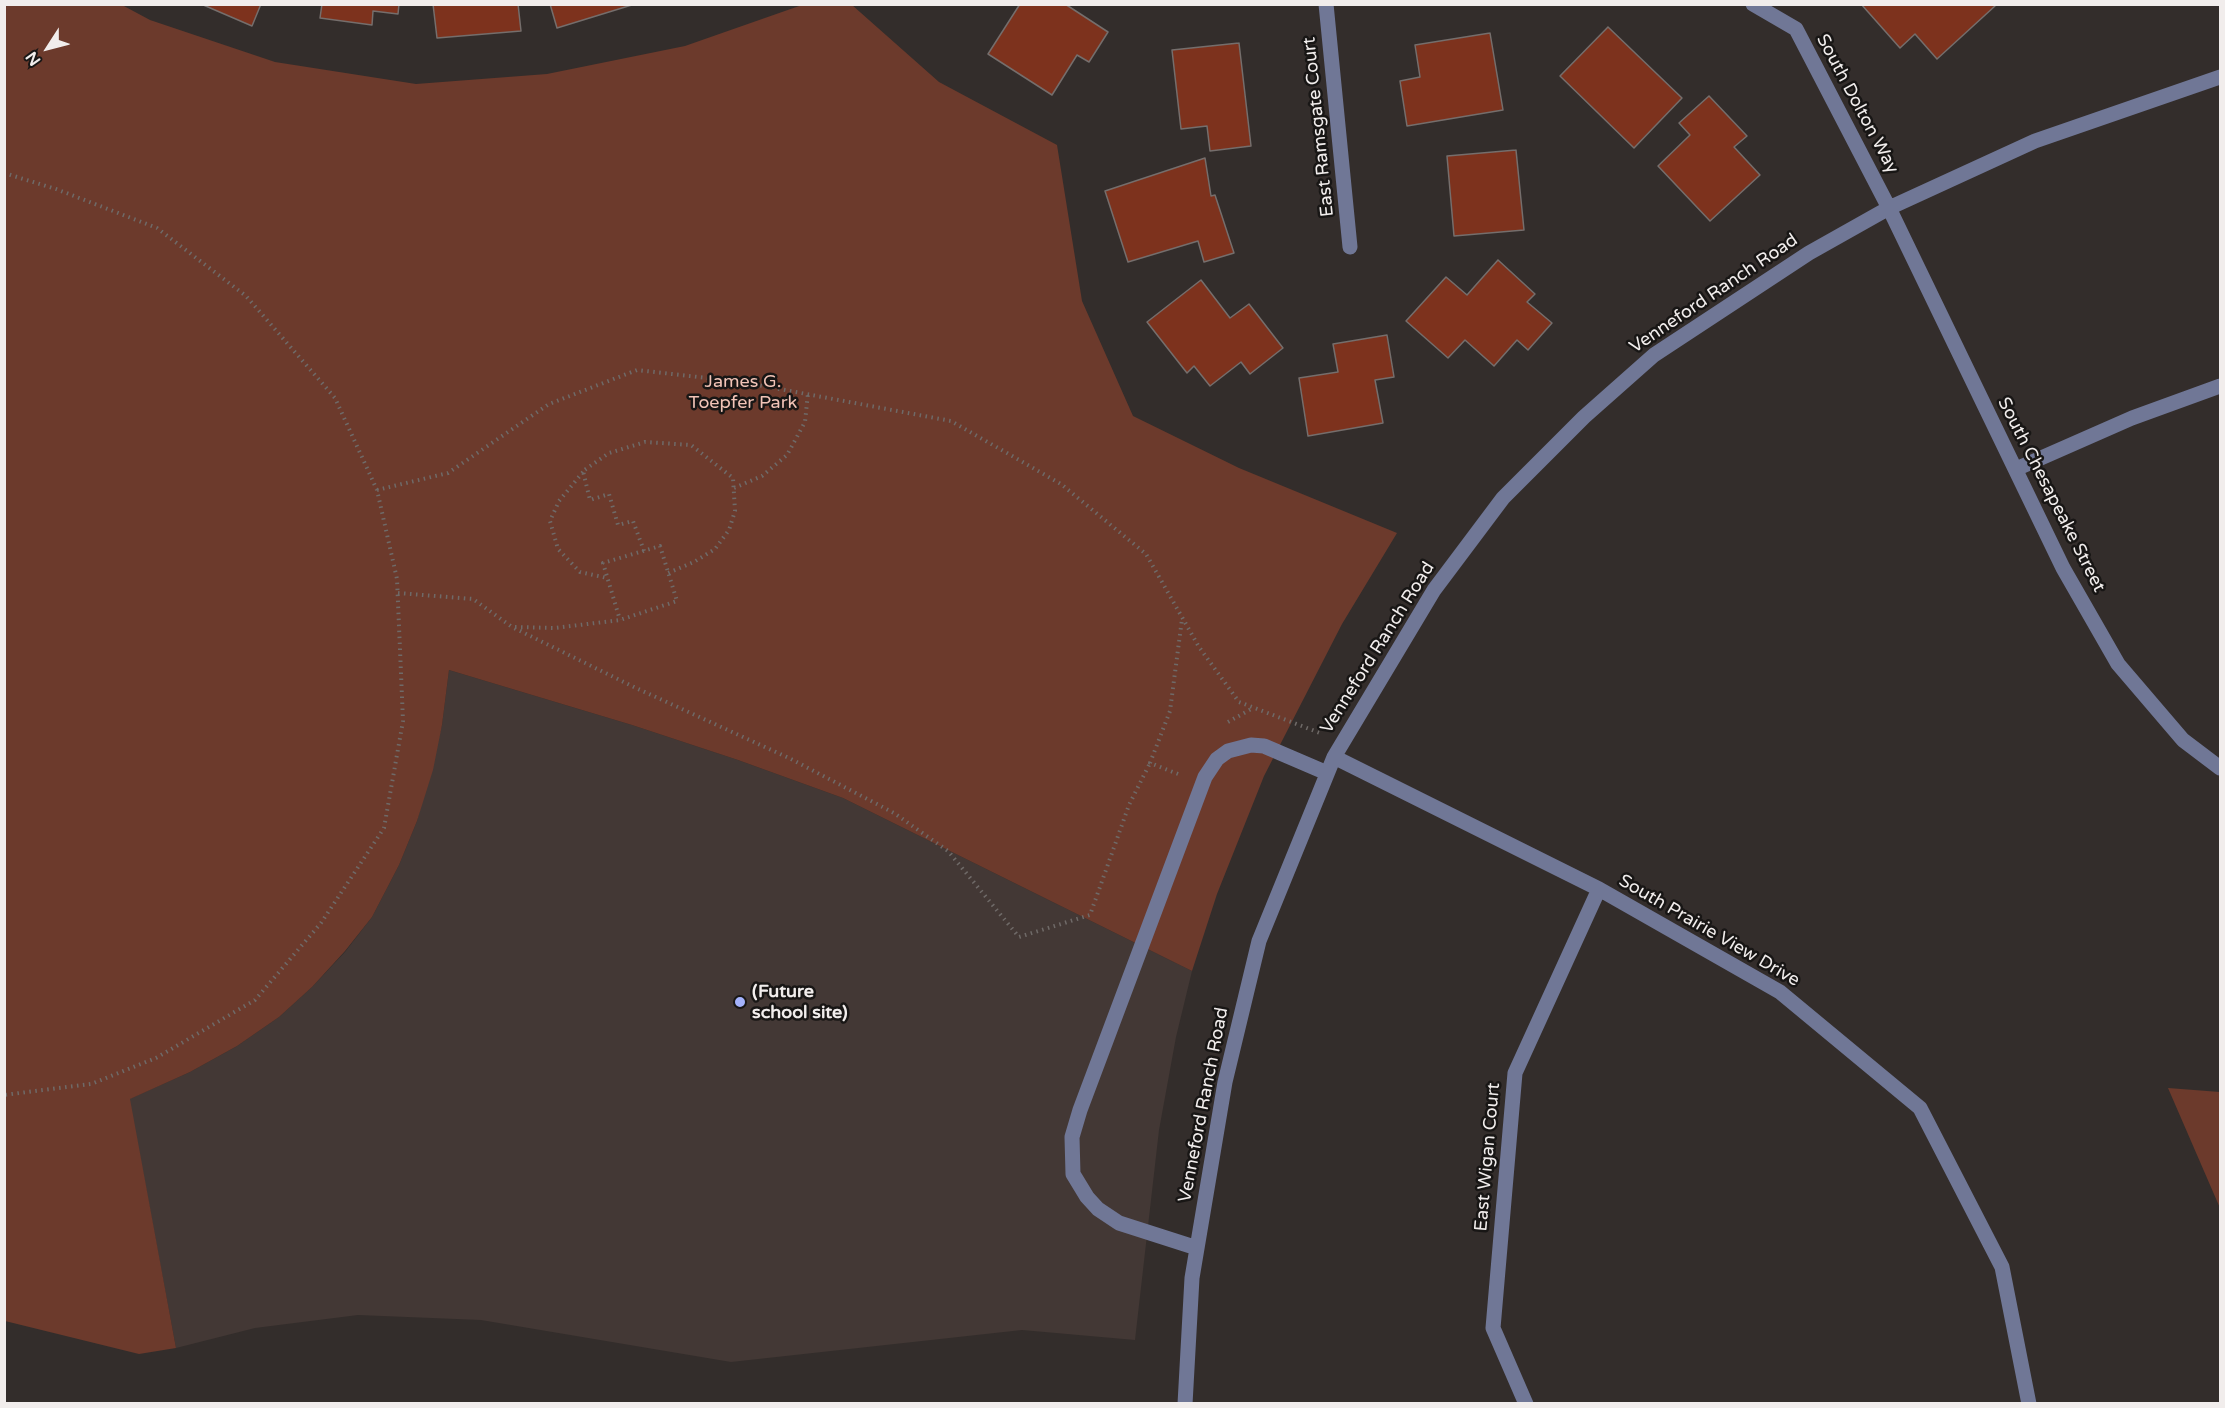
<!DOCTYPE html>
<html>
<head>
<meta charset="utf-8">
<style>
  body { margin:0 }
  #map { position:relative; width:2225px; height:1408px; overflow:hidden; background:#332d2b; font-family:"Varela Round",sans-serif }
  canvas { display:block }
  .frame { position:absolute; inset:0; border:6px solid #f1edec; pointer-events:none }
  .north { position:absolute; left:18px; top:18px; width:60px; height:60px; -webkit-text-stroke:4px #181615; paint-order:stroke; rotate:234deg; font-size:16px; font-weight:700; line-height:24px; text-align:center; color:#f1edec }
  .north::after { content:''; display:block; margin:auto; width:21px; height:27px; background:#f1edec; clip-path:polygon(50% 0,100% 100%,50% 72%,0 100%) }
</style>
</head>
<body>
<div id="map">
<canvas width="2225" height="1408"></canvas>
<div class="frame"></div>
<div class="north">N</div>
</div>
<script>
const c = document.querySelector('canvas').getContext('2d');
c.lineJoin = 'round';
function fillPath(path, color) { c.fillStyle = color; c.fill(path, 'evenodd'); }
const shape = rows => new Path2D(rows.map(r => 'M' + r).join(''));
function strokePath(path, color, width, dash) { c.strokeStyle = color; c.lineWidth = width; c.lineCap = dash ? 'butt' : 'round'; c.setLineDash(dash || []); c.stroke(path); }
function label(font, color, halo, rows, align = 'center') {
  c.font = font + ' "Varela Round",sans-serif'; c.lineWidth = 5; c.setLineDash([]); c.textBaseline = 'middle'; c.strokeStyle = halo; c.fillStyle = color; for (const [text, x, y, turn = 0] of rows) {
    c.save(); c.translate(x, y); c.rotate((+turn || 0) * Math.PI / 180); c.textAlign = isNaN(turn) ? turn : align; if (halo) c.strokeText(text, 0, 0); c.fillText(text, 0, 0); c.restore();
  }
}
fillPath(shape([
  [449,670,632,725,738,760,843,798,1192,971,1176,1037,1159,1130,1135,1340,1022,1330,731,1362,481,1320,358,1315,255,1328,176,1348,129,1099,190,1072,237,1046,279,1017,312,987,345,952,372,917,399,865,417,821,442,725]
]), '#433835');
fillPath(shape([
  [5,5,122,5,150,20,275,62,416,84,547,74,685,46,802,5,852,5,939,82,1057,145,1082,301,1133,416,1239,468,1397,533,1342,624,1264,776,1217,894,1192,971,843,798,738,760,632,725,449,670,442,725,433,770,417,821,399,865,372,917,345,951,312,987,279,1017,237,1046,190,1072,130,1099,176,1348,139,1354,5,1321],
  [2168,1088,2220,1092,2220,1208]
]), '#6c3a2c');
const building = shape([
  [201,4,261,4,252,26,201,4],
  [322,4,399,4,398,14,373,11,372,25,320,18,322,4],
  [433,4,518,4,521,31,437,38,433,4],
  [550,4,635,4,557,28,550,4],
  [1020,4,1065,4,1108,32,1089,62,1077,55,1052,95,988,54,1020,4],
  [1861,4,1993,4,1995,6,1937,59,1915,34,1900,48,1861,4],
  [1608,27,1682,98,1634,148,1560,76,1608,27],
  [1490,33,1503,110,1407,126,1400,81,1420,77,1415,45,1490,33],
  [1239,43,1251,146,1210,151,1207,126,1181,129,1172,50,1239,43],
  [1709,96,1747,136,1734,147,1760,175,1710,221,1658,166,1690,135,1679,123,1709,96],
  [1516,150,1524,230,1454,236,1447,156,1516,150],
  [1205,158,1211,196,1215,195,1234,253,1204,262,1198,241,1128,262,1105,191,1205,158],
  [1498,260,1535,294,1527,302,1552,323,1528,350,1517,340,1494,366,1465,340,1448,358,1406,321,1446,277,1467,295,1498,260],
  [1201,280,1230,318,1249,304,1283,348,1250,374,1241,362,1210,386,1194,366,1187,373,1147,322,1201,280],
  [1387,335,1394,377,1375,380,1383,423,1308,436,1299,378,1338,372,1333,344,1387,335]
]);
fillPath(building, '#7d321d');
strokePath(building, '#756e6c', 1.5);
strokePath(shape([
  [4,173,56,189,157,228,246,296,335,398,377,490,397,579,403,721,384,828,321,923,255,1000,156,1058,91,1084,4,1095],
  [583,472,559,501,550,521,558,549,580,572,607,578],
  [734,488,762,476,787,455,805,422,808,393],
  [377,490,448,473,549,404,637,370,742,382,951,421,1061,484,1146,554,1199,647,1239,702,1320,733],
  [644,551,633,521,618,525,609,494,590,500,583,471,609,453,645,442,691,445,733,478,735,511,729,530,715,549,694,562,668,573],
  [398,593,473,599,512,627,636,688,789,758,894,813,948,851,1019,937,1090,915,1129,805,1150,763],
  [515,627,555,628,620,620,677,601,660,546,603,563,620,620],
  [1228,722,1253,708],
  [1178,774,1150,763,1170,711,1182,619]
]), '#6f6a68', 4, [1.5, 4.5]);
strokePath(shape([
  [1326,4,1350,247],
  [1753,4,1796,29,1889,208,2063,568,2118,664,2183,740,2220,768],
  [2016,469,2132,418,2220,386],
  [1334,757,1599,889,1780,992,1920,1108,2002,1267,2029,1404],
  [1197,1248,1119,1223,1098,1209,1087,1197,1073,1174,1072,1137,1080,1110,1205,777,1217,759,1228,751,1251,745,1264,746,1327,773],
  [1185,1404,1192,1278,1225,1082,1259,941,1334,757,1434,590,1503,498,1584,417,1654,355,1809,253,1889,208,2035,141,2220,77],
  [1526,1404,1493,1328,1515,1073,1599,889]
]), '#707796', 15);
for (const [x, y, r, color] of [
  [740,1002,6,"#a4b2fc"]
]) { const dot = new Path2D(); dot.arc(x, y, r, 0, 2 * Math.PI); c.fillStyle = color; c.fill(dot); strokePath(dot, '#181615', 2); }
label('18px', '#f1edec', '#181615', [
  ["South Dolton Way",1857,104,62],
  ["East Ramsgate Court",1319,127,-96],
  ["Venneford Ranch Road",1714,294,-34],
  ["South Chesapeake Street",2051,495,63],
  ["Venneford Ranch Road",1378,648,-58],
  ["South Prairie View Drive",1709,931,30],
  ["Venneford Ranch Road",1204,1105,-79],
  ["East Wigan Court",1488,1157,-85]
]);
label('18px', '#f2c4b7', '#181615', [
  ["James G.",743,382],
  ["Toepfer Park",743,403]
]);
label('bold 18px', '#f1edec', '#181615', [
  ["(Future",752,992],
  ["school site)",752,1013]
], 'left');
</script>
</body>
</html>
